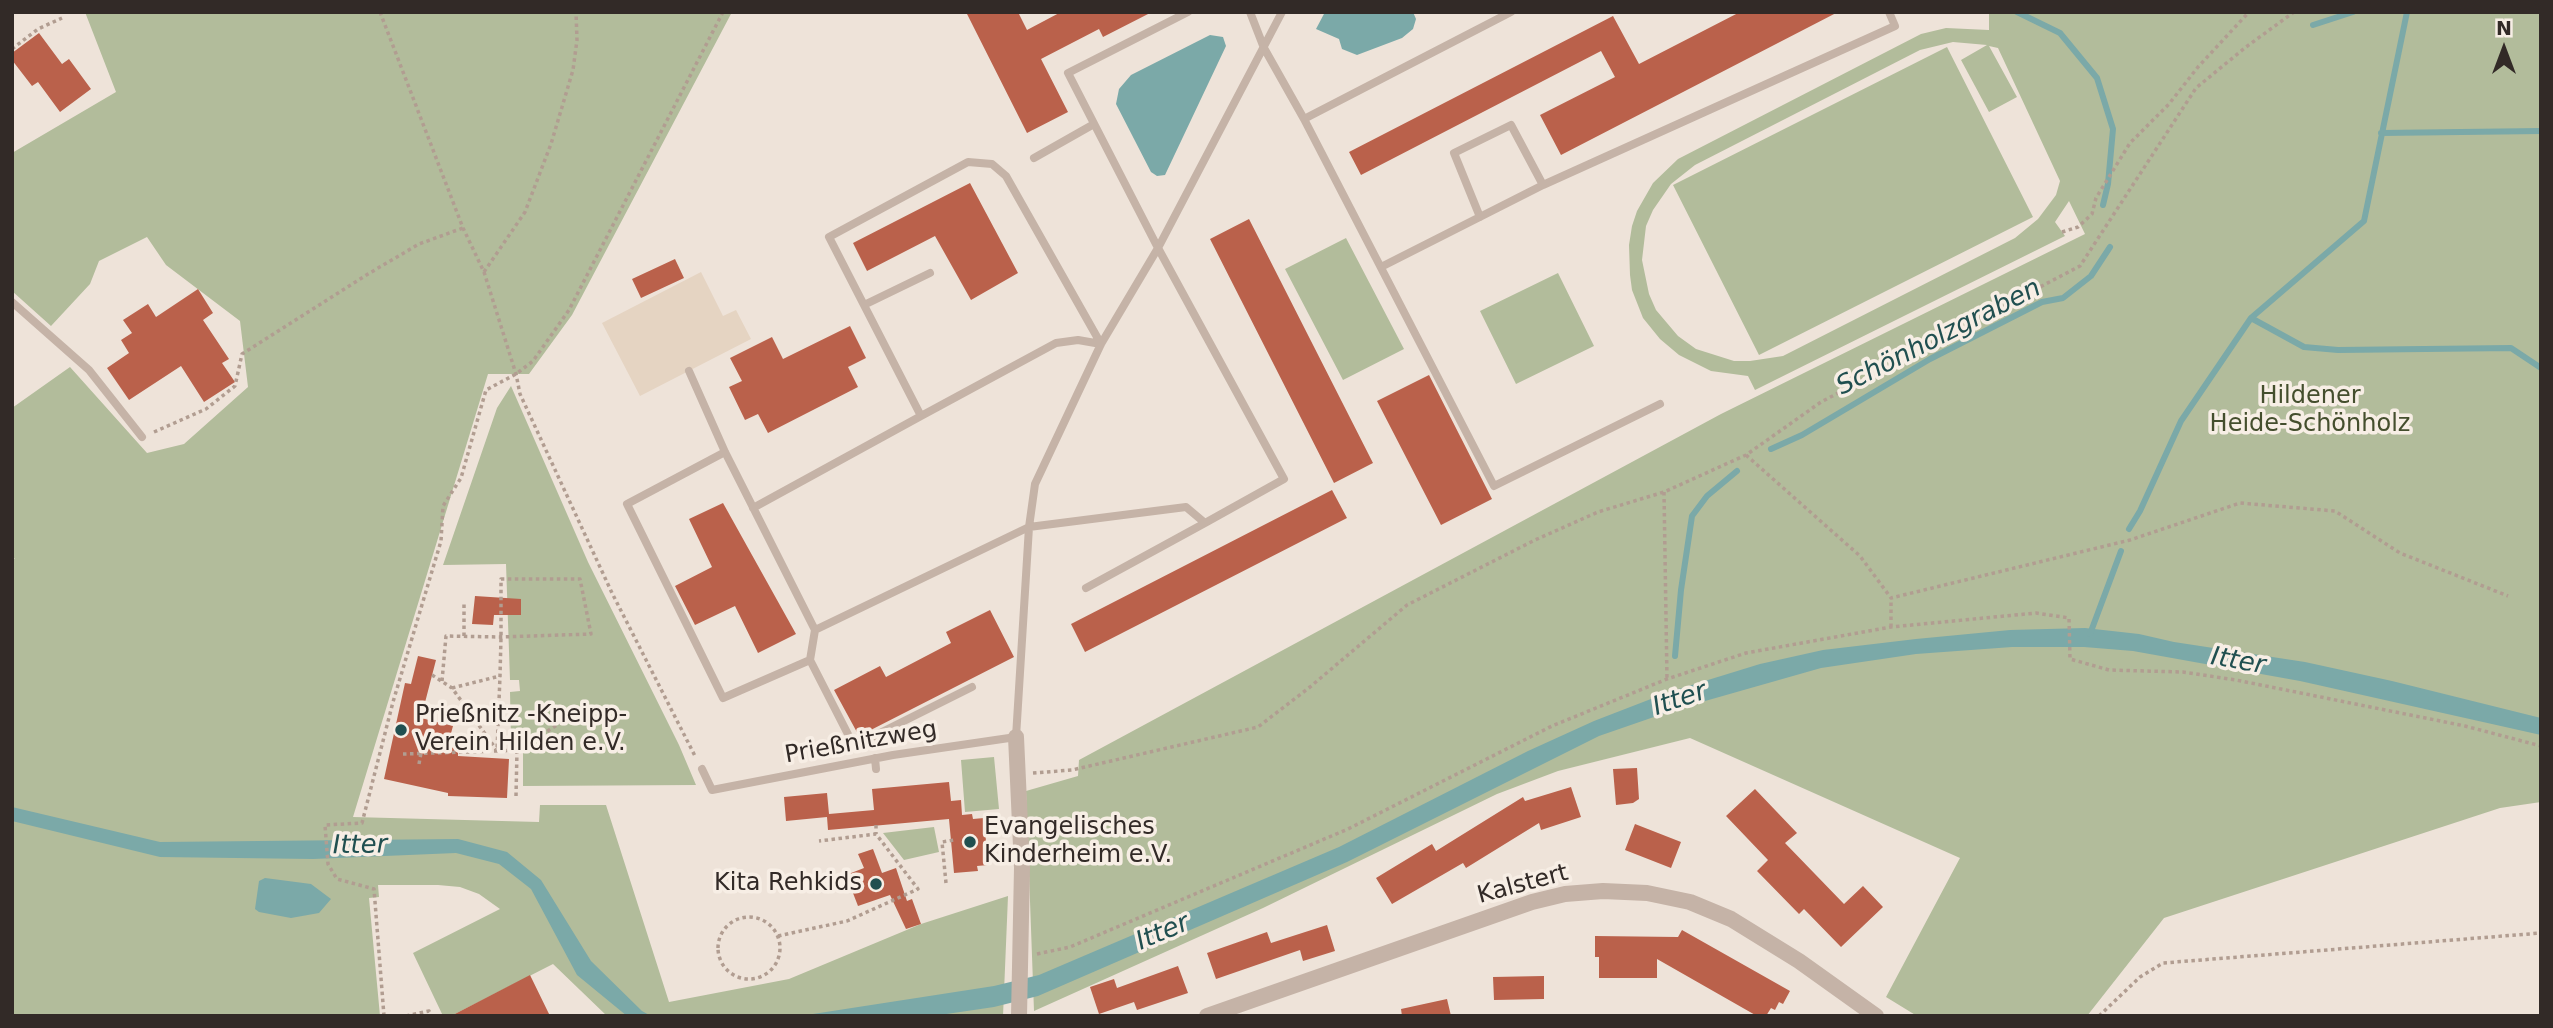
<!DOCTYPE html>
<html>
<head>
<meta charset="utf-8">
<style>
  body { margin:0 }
  #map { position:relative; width:2553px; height:1028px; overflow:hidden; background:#eee3d9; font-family:"DejaVu Sans",sans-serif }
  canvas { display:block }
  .frame { position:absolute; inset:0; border:14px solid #322a27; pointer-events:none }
  .north { position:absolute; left:2469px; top:14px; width:70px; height:70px; -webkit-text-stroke:5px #f7eee5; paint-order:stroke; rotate:0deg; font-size:19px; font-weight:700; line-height:28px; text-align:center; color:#322a27 }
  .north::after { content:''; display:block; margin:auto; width:24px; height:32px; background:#322a27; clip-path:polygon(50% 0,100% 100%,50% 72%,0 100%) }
</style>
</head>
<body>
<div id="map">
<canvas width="2553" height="1028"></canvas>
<div class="frame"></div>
<div class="north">N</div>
</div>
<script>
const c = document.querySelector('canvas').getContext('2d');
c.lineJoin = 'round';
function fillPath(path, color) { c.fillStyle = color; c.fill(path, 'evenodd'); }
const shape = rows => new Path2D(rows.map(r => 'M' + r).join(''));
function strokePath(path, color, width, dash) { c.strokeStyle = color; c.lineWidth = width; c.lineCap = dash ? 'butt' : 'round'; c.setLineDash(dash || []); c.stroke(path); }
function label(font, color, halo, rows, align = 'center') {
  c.font = font + ' "DejaVu Sans",sans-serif'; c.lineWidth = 7; c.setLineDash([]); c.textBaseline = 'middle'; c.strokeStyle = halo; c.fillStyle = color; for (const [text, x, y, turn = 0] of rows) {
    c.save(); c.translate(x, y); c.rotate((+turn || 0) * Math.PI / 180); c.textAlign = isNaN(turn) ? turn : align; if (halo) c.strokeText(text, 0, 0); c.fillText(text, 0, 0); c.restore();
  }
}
fillPath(shape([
  [85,12,732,12,572,315,529,374,488,374,353,817,539,822,540,805,606,805,669,1002,789,979,921,924,1008,896,1003,1016,607,1016,553,964,451,1016,443,1016,413,953,500,909,479,894,460,887,438,885,378,885,379,897,369,898,380,1016,12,1016,12,559,15,559,12,556,12,408,70,367,147,453,184,444,248,387,240,321,166,265,147,237,99,261,90,284,51,326,12,291,12,153,116,92],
  [1989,12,2541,12,2541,802,2500,808,2164,918,2087,1016,1917,1016,1886,997,1960,858,1690,738,1558,771,1497,794,1263,908,1034,1011,1026,791,1078,776,1079,760,1721,414,2085,234,2069,201,2055,222,2065,236,1755,390,1748,376,1711,371,1679,355,1660,339,1643,318,1632,290,1630,275,1629,245,1632,226,1637,211,1653,183,1678,159,1921,34,1946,28,1989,30],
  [1953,42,1987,45,1961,60,1989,112,2017,97,1989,46,1998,48,2060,181,2056,195,2038,219,2015,238,1783,356,1750,361,1734,361,1696,349,1678,336,1656,310,1649,294,1642,260,1646,226,1653,210,1671,184,1695,165,1920,50],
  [1947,47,2033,217,1759,355,1673,185],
  [1346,238,1404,349,1343,380,1285,269],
  [1558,273,1594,346,1516,384,1480,311],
  [511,386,588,562,679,745,696,785,523,786,523,740,511,740,510,692,520,691,519,680,510,680,506,564,443,565,497,408],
  [994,757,999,809,965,812,961,760],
  [934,827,939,852,904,860,883,833]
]), '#b2bc9b');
fillPath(shape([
  [701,272,723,316,736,310,751,339,640,396,602,323]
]), '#e5d4c2');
fillPath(shape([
  [1325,12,1413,12,1416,19,1413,29,1402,38,1357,55,1342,49,1339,39,1316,29],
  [1210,35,1223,37,1226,46,1165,175,1157,176,1151,172,1116,104,1119,89,1131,75],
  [2085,628,2139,634,2174,642,2305,662,2392,681,2541,718,2541,735,2300,681,2133,651,2084,647,2012,647,1916,654,1821,668,1677,709,1599,736,1347,862,1038,996,994,1007,933,1016,800,1016,994,986,1039,975,1339,847,1528,751,1594,721,1669,692,1760,664,1823,650,1916,639,2010,630],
  [12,807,160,842,458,839,507,852,541,880,591,961,642,1011,651,1016,627,1016,577,975,531,889,499,864,456,853,313,859,160,857,12,821],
  [265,878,311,884,331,899,319,913,291,918,259,912,255,909,259,881]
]), '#7ba9a8');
strokePath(shape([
  [2017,12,2060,33,2097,78,2113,129,2108,184,2103,205],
  [2313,25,2353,12],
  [2381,133,2541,131],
  [2251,318,2304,347,2338,350,2511,348,2541,368],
  [1771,449,1802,435,1930,359,2042,302,2063,298,2091,276,2110,247],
  [2129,529,2140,511,2181,421,2251,318,2364,221,2407,12],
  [2090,634,2121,551],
  [1675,656,1681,590,1692,516,1707,496,1737,471]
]), '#7ba9a8', 6);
fillPath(shape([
  [966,12,1018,12,1027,30,1061,12,1152,12,1103,37,1099,29,1041,59,1068,112,1027,133],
  [1740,12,1838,12,1561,155,1540,115,1615,77,1601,51,1361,175,1349,152,1613,16,1639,64],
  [39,33,62,64,69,59,91,89,60,112,38,82,32,86,12,60,12,53],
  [970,183,1018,273,971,300,935,236,867,271,853,243],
  [1249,219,1373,463,1334,483,1210,239],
  [675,259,684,278,641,298,632,279],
  [198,289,213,313,203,320,229,359,222,363,235,382,204,402,181,366,129,400,107,368,129,353,121,340,132,333,123,320,148,304,156,317],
  [850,326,866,358,848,367,858,387,768,433,758,414,745,420,729,387,742,381,730,358,772,337,783,359],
  [1429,375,1492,499,1441,525,1377,401],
  [1332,490,1347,518,1085,652,1071,624],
  [723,503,796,634,758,653,735,606,695,625,675,586,712,567,689,519],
  [475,596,521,599,521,615,494,615,493,625,472,624],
  [990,610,1014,657,859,736,834,690,880,666,886,677,951,643,946,632],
  [418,656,436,660,421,718,453,726,447,748,458,747,458,756,509,759,507,798,448,796,448,793,384,779,405,683,411,684],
  [1637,768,1639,799,1633,803,1616,805,1613,769],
  [949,782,951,801,961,800,962,815,972,814,973,819,984,818,988,865,977,866,978,871,954,873,949,819,828,830,827,817,786,821,784,797,827,793,829,814,874,810,872,789],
  [1571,787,1581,817,1541,830,1539,823,1466,868,1463,863,1392,904,1376,878,1432,844,1436,851,1523,797,1525,801],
  [1755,789,1797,833,1785,843,1844,904,1863,886,1883,907,1841,947,1804,909,1799,914,1757,871,1768,860,1726,816],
  [1635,824,1681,842,1671,868,1625,850],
  [873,849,882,873,896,868,907,901,912,899,921,924,906,929,890,895,858,906,846,875,864,868,858,854],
  [1327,925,1335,951,1303,961,1300,950,1216,979,1207,953,1267,932,1271,943],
  [1682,930,1790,991,1783,1004,1779,1002,1775,1010,1771,1008,1766,1016,1757,1016,1657,959,1657,978,1599,978,1599,957,1595,957,1595,936,1678,937],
  [1178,966,1188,993,1137,1010,1134,1002,1099,1014,1090,987,1114,979,1117,988],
  [530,975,550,1016,451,1016],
  [1544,976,1544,999,1494,1000,1493,977],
  [1447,999,1451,1016,1402,1016,1401,1009]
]), '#ba614b');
strokePath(shape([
  [380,12,463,228,484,272,516,374,520,394,612,593,696,758],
  [12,49,38,29,62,18],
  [2062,232,2078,227,2092,214,2096,198,2130,143,2169,104,2198,67,2249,12],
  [484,272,525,212,551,144,573,70,577,40,576,12],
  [154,432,206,409,235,386,242,354,368,274,419,244,463,228],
  [1746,455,1860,556,1891,598,2130,540,2240,503,2335,511,2400,553,2508,596],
  [1664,492,1667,679],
  [1891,627,1891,598],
  [464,636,464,601],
  [432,675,452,688,496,749],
  [442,681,446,636,501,637,591,634,580,579,501,579,501,637,500,676,497,751,517,750,581,710],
  [452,688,500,676],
  [403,754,497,751],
  [419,764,421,753],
  [1033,773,1072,770,1258,727,1310,687,1407,605,1535,540,1598,512,1664,492,1746,455,1821,402,2080,266,2196,88,2246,47,2294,12],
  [516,796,517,750],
  [876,825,876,834],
  [946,883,942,842,954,840],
  '718 948a31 31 0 1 1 62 0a31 31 0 1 1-62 0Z',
  [778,936,847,921,918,889,876,834,819,841],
  [1037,954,1070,947,1348,829,1552,726,1667,679,1746,653,1891,627,2036,613,2069,618,2070,659,2109,670,2183,672,2236,680,2465,726,2541,746],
  [384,1016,374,889,337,879,328,864,325,825,362,823,393,702,441,541,443,506,461,478,486,390,516,374,533,361,569,310,723,12],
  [406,1016,429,1011,431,1016],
  [2099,1016,2140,977,2163,963,2541,933]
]), '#b19d91', 3.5, [3.5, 3.5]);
strokePath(shape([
  [1188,12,1068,73,1158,248,1284,479,1205,523],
  [1250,12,1264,48,1304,119,1494,486,1660,404],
  [1304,119,1511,12],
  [1034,158,1094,124],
  [1480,217,1454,153,1511,125,1543,185],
  [1381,267,1543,185,1895,26,1889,12],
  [12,302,89,370,142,437],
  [864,305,930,273],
  [689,371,725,452,815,630,810,660,723,698,627,504,725,452],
  [753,508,921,416,1056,343,1078,340,1101,344,1006,176,992,164,968,162,829,237,921,416],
  [815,630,1029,527,1186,507,1205,523,1086,588],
  [810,660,854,746,972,687],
  [875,758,876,769],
  [702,769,712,790,893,755,1016,737,1029,527,1035,484,1101,344,1158,248,1282,12]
]), '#c5b3a7', 8);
strokePath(shape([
  [1016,737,1022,868,1019,1016],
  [1207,1016,1532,902,1565,894,1603,891,1647,893,1690,902,1731,919,1799,961,1876,1016]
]), '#c5b3a7', 16);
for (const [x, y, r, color] of [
  [401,730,7,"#204f50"],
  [970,842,7,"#204f50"],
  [876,884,7,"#204f50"]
]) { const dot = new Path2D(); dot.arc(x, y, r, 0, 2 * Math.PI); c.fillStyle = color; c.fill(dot); strokePath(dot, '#f7eee5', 2.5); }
label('24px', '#444e2d', '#f7eee5', [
  ["Hildener",2310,397],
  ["Heide-Schönholz",2310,425]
]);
label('24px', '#322a27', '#f7eee5', [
  ["Prießnitz -Kneipp-",415,716],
  ["Verein Hilden e.V.",415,744],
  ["Evangelisches",984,828],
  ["Kinderheim e.V.",984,856],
  ["Kita Rehkids",862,884,"right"]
], 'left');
label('24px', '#322a27', '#f7eee5', [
  ["Prießnitzweg",861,743,-10],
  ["Kalstert",1523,885,-15]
]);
label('italic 26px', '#204f50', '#f7eee5', [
  ["Schönholzgraben",1939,338,-27],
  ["Itter",2238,662,10],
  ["Itter",1680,700,-19],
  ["Itter",360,846,-1],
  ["Itter",1163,933,-23]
]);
</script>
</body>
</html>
